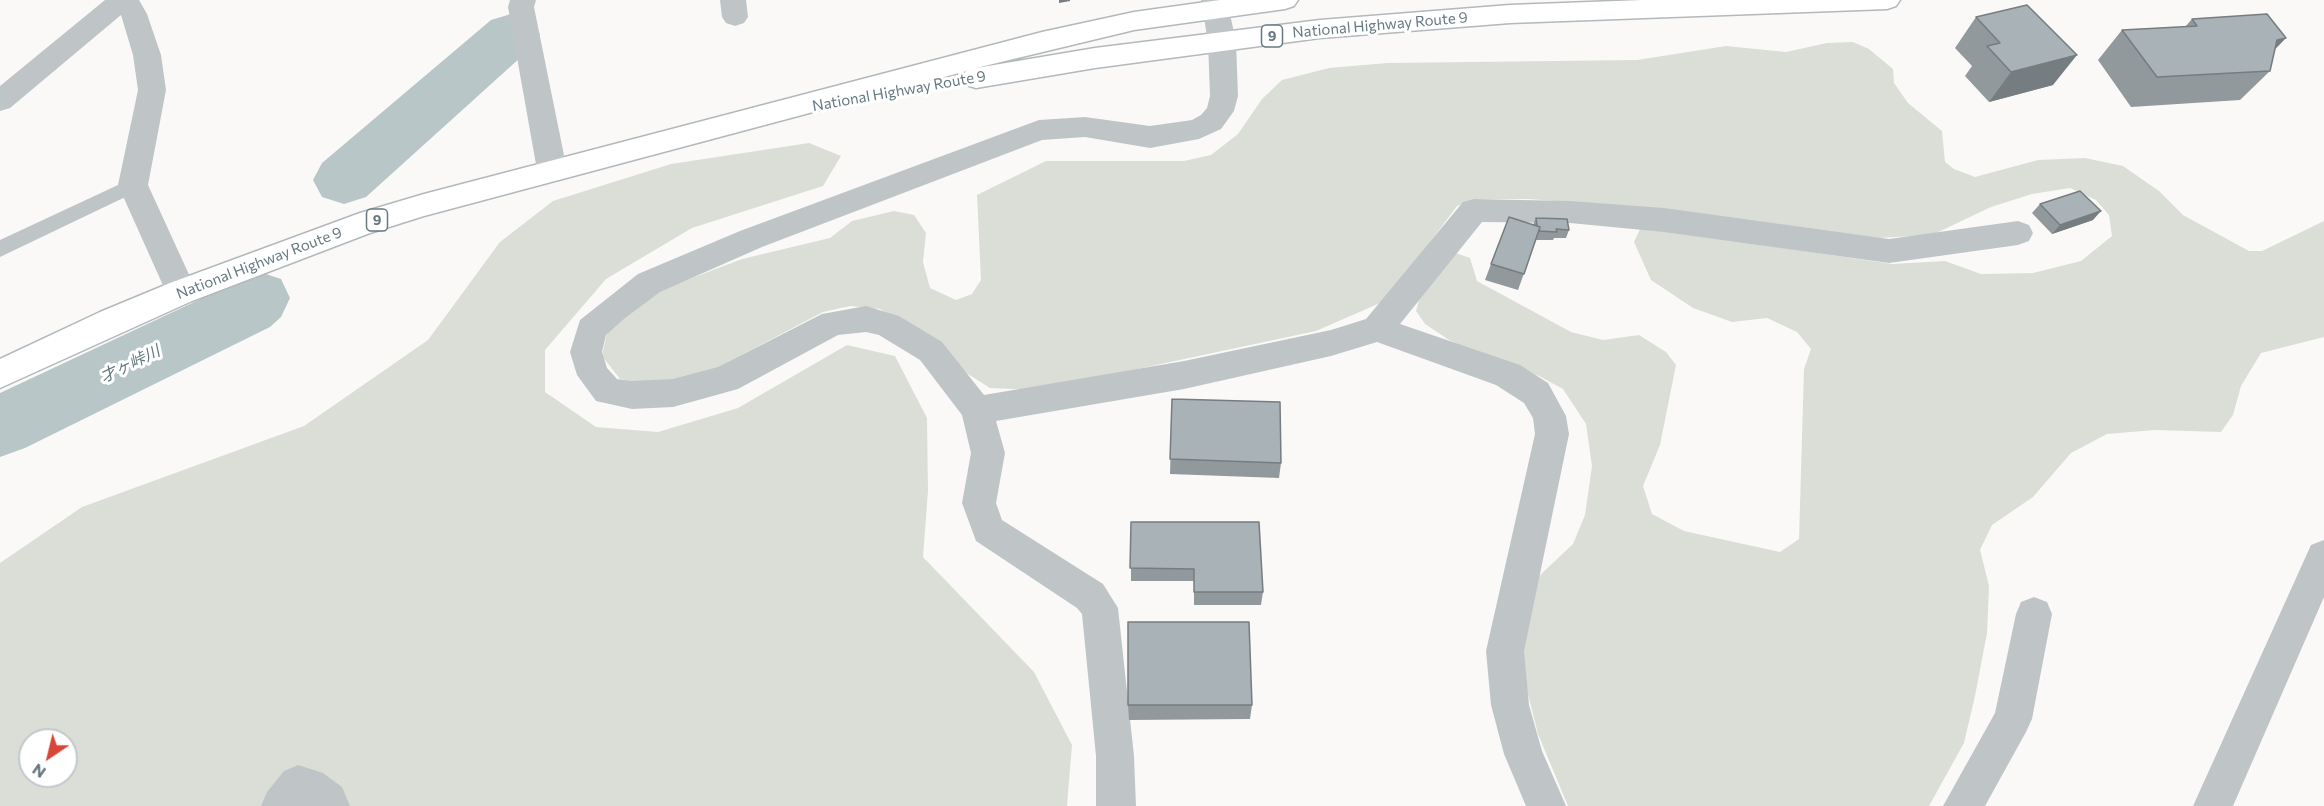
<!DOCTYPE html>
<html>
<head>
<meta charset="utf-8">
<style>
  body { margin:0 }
  #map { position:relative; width:2324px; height:806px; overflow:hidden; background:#faf9f8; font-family:Commissioner,sans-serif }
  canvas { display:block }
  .north { position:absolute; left:18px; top:728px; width:60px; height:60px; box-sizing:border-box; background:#fff; border:2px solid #c2c9cd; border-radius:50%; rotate:215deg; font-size:16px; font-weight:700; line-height:24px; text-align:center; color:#667981 }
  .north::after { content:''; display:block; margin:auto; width:21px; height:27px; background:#d84639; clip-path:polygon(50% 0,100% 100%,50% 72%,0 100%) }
</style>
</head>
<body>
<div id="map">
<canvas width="2324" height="806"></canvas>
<div class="north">N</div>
</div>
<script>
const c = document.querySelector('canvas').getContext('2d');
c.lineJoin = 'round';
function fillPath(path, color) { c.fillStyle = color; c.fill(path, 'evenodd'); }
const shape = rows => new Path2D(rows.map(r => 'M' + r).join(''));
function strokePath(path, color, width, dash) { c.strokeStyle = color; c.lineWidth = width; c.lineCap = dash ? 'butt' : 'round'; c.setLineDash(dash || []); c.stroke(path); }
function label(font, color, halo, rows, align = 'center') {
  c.font = font + ' Commissioner,"Noto Sans JP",sans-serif'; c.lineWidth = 6; c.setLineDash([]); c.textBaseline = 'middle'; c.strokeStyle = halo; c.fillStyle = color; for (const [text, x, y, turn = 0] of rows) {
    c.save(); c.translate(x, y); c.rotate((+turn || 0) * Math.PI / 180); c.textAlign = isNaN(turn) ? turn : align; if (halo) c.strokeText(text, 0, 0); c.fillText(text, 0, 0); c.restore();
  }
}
fillPath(shape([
  [1853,42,1869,49,1893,69,1894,83,1908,103,1942,131,1945,162,1954,169,1975,177,2038,160,2085,158,2123,166,2159,191,2183,215,2249,251,2262,251,2324,221,2324,337,2261,353,2241,386,2233,415,2221,432,2155,430,2107,434,2071,453,2033,497,1992,525,1980,550,1989,586,1987,633,1975,696,1964,743,1929,806,1568,806,1538,734,1518,654,1538,577,1573,544,1585,515,1592,466,1586,424,1563,389,1539,376,1489,359,1449,340,1425,324,1416,311,1420,297,1456,253,1470,258,1477,281,1571,332,1603,340,1639,335,1666,352,1676,365,1660,445,1643,486,1652,514,1684,531,1780,552,1799,539,1804,369,1811,349,1797,332,1767,318,1732,322,1693,308,1651,280,1634,242,1641,227,1892,264,1945,261,1981,274,2033,273,2081,261,2112,236,2109,215,2096,200,2070,188,2032,194,1991,207,1932,235,1878,238,1621,206,1528,199,1476,199,1457,206,1387,300,1316,331,1039,390,990,388,968,374,923,334,880,309,850,306,823,312,707,373,659,387,620,379,602,356,609,323,658,291,742,259,830,238,852,221,894,211,914,215,926,233,923,262,930,288,956,300,972,294,981,280,977,195,1046,161,1184,161,1211,155,1238,134,1262,99,1282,80,1329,68,1387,63,1637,60,1726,46,1786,52,1827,43],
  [809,143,841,156,823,186,692,228,606,279,545,350,545,392,596,427,658,432,738,408,847,345,895,356,927,418,928,491,923,557,1034,672,1072,745,1067,806,0,806,0,563,82,507,304,426,428,340,500,242,553,201,671,164],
  [30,740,66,740,66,776,30,776]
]), '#dbded7');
fillPath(shape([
  [511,14,531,20,540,34,531,48,366,197,344,204,322,197,313,180,322,163,491,20,511,14],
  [257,271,281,279,290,298,281,317,270,327,25,448,0,457,0,393,222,289,233,279,257,271]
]), '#b8c6c8');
const highway = shape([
  [1220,0,1298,0,1294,6,1285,9,1134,30,976,68,1095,48,1320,20,1510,5,1642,0,1900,0,1896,6,1887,9,1510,23,1320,38,1095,68,976,88,966,85,962,78,966,71,974,69,424,216,370,233,192,301,0,388,0,359,100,312,170,283,360,213,424,194,1042,32,1134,12,1220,0]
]);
strokePath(highway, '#b3b8bb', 3);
fillPath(shape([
  [133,178,140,180,142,185,140,190,0,257,0,240,133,178]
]), '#bfc5c7');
fillPath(shape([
  [105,0,139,0,147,14,161,55,166,90,148,185,197,292,192,301,181,305,170,301,118,185,138,90,133,55,121,15,10,108,0,111,0,86,105,0],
  [510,0,536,0,534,7,567,170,562,178,552,181,542,178,537,170,508,7,510,0],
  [720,0,746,0,748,17,744,23,735,26,726,23,722,17,720,0],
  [1201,0,1227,0,1236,42,1238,96,1234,111,1221,129,1199,139,1150,148,1085,137,1042,140,762,247,660,292,625,318,606,335,602,352,607,368,617,379,632,381,673,379,718,367,822,314,866,306,899,316,942,342,984,395,1184,361,1331,330,1366,319,1463,202,1474,199,1570,201,1664,208,1889,239,2018,221,2029,225,2033,233,2029,241,2018,245,1889,263,1664,232,1570,223,1482,222,1400,324,1520,365,1548,383,1566,416,1569,434,1524,651,1529,705,1542,751,1566,806,1526,806,1504,754,1491,705,1486,651,1535,434,1533,418,1524,403,1496,385,1377,342,1331,356,1184,389,996,421,1005,453,996,503,1002,520,1103,584,1118,608,1134,756,1136,806,1096,806,1096,756,1082,614,1077,608,976,541,962,503,971,453,962,415,920,360,879,335,866,332,838,335,738,389,673,407,632,409,596,401,577,375,570,352,580,320,638,274,740,231,1039,120,1085,117,1150,126,1192,120,1201,115,1207,108,1210,96,1208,42,1201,0],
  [2324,540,2324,597,2233,806,2193,806,2311,545,2324,540],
  [2034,597,2047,602,2052,614,2032,719,2026,732,1985,806,1943,806,1995,713,2016,614,2021,602,2034,597],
  [298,765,323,773,342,787,350,806,261,806,267,792,284,771,298,765]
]), '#bfc5c7');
fillPath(highway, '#fff');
fillPath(shape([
  [1976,17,2053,85,1989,102,1965,76,1972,66,1955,48],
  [2192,19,2275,49,2270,71,2240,100,2131,107,2098,60,2122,30,2185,27],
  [2040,204,2093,220,2052,234,2032,213],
  [1536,218,1569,230,1566,238,1554,238,1553,240,1536,240,1518,290,1485,280,1491,264,1533,225],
  [1172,399,1281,463,1279,478,1170,474],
  [1131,522,1263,592,1261,605,1194,605,1194,581,1131,581],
  [1128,705,1252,705,1250,719,1129,720]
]), '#91999d');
fillPath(shape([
  [1059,0,1070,0,1070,1,1059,3],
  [2286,38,2257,68,2277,40],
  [2077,55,2053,85,1989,102,2011,72],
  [2101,211,2093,220,2052,234,2060,225]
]), '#767d80');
const building = shape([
  [2027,5,2077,55,2011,72,1987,46,2000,43,1976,17,2027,5],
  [2267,14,2286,38,2277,40,2270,71,2157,77,2122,30,2197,26,2192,19,2267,14],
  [2080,191,2101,211,2060,225,2040,204,2080,191],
  [1509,217,1540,227,1524,274,1491,264,1509,217],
  [1536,218,1567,219,1569,230,1556,229,1557,232,1539,231,1540,227,1537,226,1536,218],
  [1172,399,1280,402,1281,463,1170,459,1172,399],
  [1131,522,1259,522,1263,592,1194,592,1194,569,1130,568,1131,522],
  [1128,622,1249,622,1252,705,1128,705,1128,622]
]);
fillPath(building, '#a9b2b7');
strokePath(building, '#767d80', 1.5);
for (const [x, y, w] of [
  [1272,36,21],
  [377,220,21]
]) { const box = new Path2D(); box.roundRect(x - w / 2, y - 11, w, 22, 4.5); c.fillStyle = '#fff'; c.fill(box); strokePath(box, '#667981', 1.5); }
label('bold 14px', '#667981', null, [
  ["9",1272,36],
  ["9",377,220]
]);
label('15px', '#667981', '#fff', [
  ["National Highway Route 9",1380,25,-5],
  ["National Highway Route 9",899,91,-10],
  ["National Highway Route 9",259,263,-21]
]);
label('italic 16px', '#61777a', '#fff', [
  ["才ヶ峠川",130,364,-26]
]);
</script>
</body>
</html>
